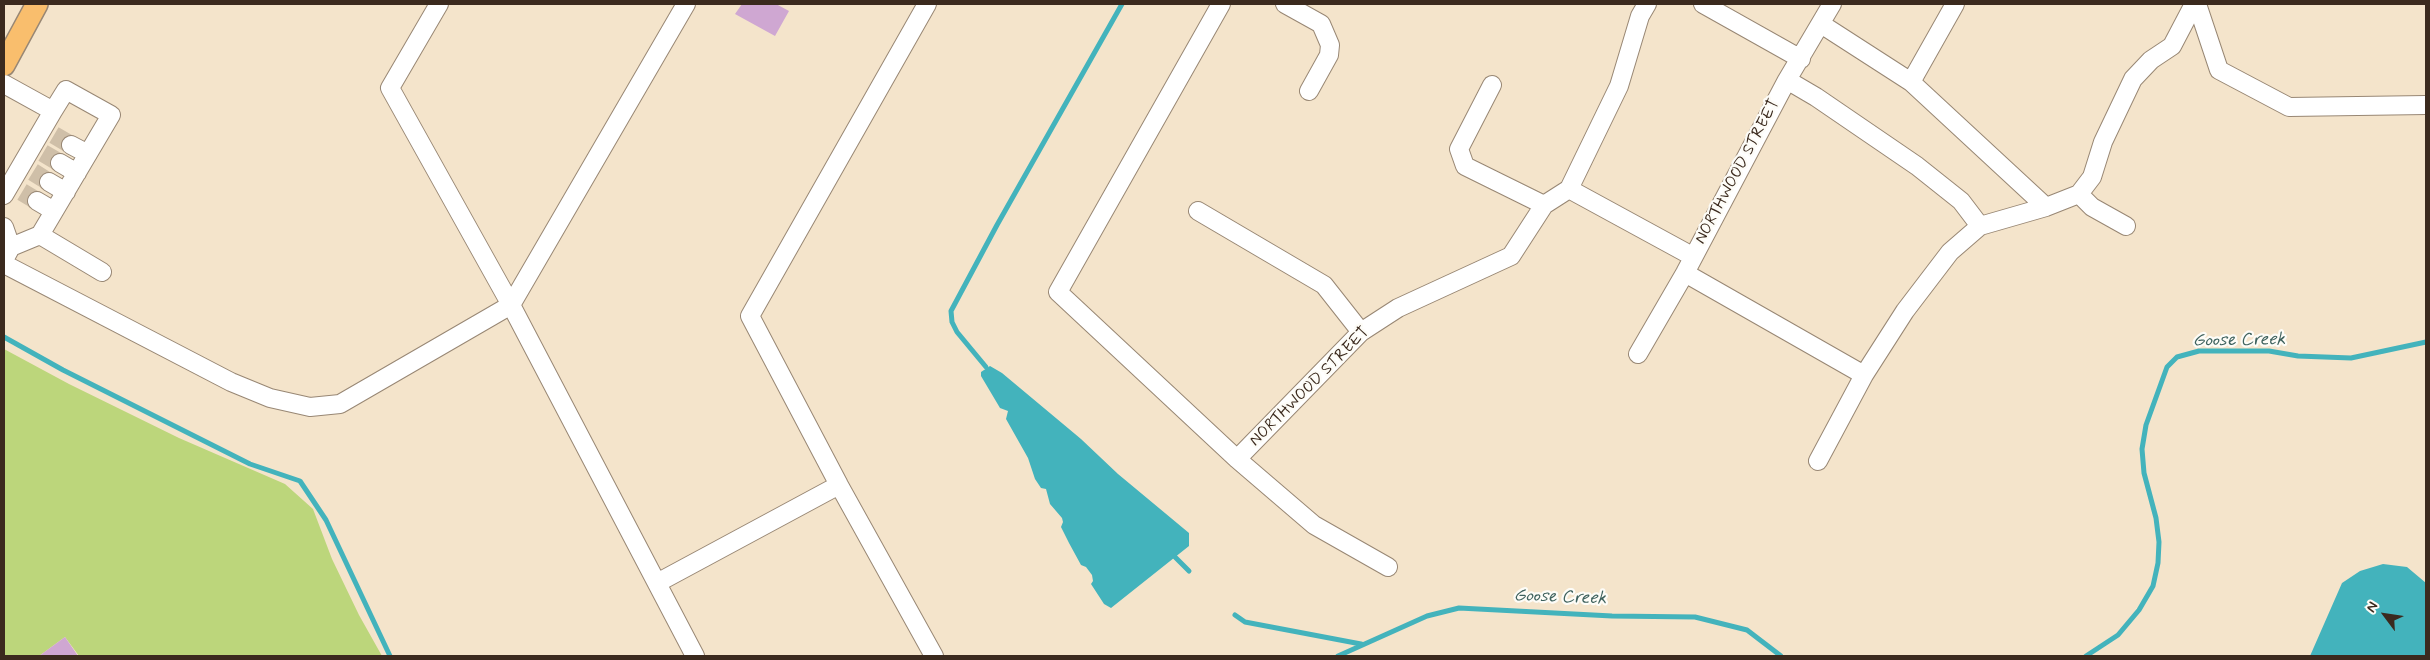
<!DOCTYPE html>
<html>
<head>
<meta charset="utf-8">
<style>
  body { margin:0 }
  #map { position:relative; width:2430px; height:660px; overflow:hidden; background:#f4e4cb; font-family:Mynerve,sans-serif }
  canvas { display:block }
  .frame { position:absolute; inset:0; border:5px solid #3b2a1e; pointer-events:none }
  .north { position:absolute; left:2360px; top:590px; width:50px; height:50px; -webkit-text-stroke:4px #fdfcf7; paint-order:stroke; rotate:301deg; font-size:14px; font-weight:700; line-height:20px; text-align:center; color:#3b2a1e }
  .north::after { content:''; display:block; margin:auto; width:18px; height:22px; background:#3b2a1e; clip-path:polygon(50% 0,100% 100%,50% 72%,0 100%) }
</style>
</head>
<body>
<div id="map">
<canvas width="2430" height="660"></canvas>
<div class="frame"></div>
<div class="north">N</div>
</div>
<script>
const c = document.querySelector('canvas').getContext('2d');
c.lineJoin = 'round';
function fillPath(path, color) { c.fillStyle = color; c.fill(path, 'evenodd'); }
const shape = rows => new Path2D(rows.map(r => 'M' + r).join(''));
function strokePath(path, color, width, dash) { c.strokeStyle = color; c.lineWidth = width; c.lineCap = dash ? 'butt' : 'round'; c.setLineDash(dash || []); c.stroke(path); }
function label(font, color, halo, rows, align = 'center') {
  c.font = font + ' Mynerve,sans-serif'; c.lineWidth = 4.5; c.setLineDash([]); c.textBaseline = 'middle'; c.strokeStyle = halo; c.fillStyle = color; for (const [text, x, y, turn = 0] of rows) {
    c.save(); c.translate(x, y); c.rotate((+turn || 0) * Math.PI / 180); c.textAlign = isNaN(turn) ? turn : align; if (halo) c.strokeText(text, 0, 0); c.fillText(text, 0, 0); c.restore();
  }
}
fillPath(shape([
  [4,349,69,384,179,438,285,484,313,509,332,559,359,615,382,656,79,656,65,637,39,656,4,656]
]), '#bcd67b');
fillPath(shape([
  [990,366,1002,373,1081,439,1118,474,1189,533,1189,546,1111,608,1104,604,1091,584,1093,581,1092,575,1086,567,1081,565,1069,543,1061,527,1063,522,1062,518,1050,504,1046,489,1041,488,1035,479,1028,458,1006,419,1008,411,1000,408,981,376,981,372],
  [2383,564,2407,567,2426,583,2426,656,2310,656,2342,583,2360,571]
]), '#43b3bc');
strokePath(shape([
  [4,337,63,370,250,464,300,481,326,520,390,656],
  [986,367,957,332,952,322,951,311,997,225,1122,4],
  [1175,557,1189,571],
  [1235,615,1245,622,1361,644],
  [1338,656,1427,616,1459,608,1612,616,1695,617,1747,630,1781,656],
  [2086,656,2118,635,2139,610,2153,586,2158,563,2159,542,2156,518,2144,473,2142,449,2146,425,2167,367,2177,357,2199,351,2269,351,2298,356,2351,358,2426,342]
]), '#43b3bc', 5);
fillPath(shape([
  [742,4,776,4,789,11,775,36,735,14],
  [65,637,78,656,39,656]
]), '#cfa7d2');
strokePath(shape([
  [54,135,71,145],
  [43,153,60,163],
  [33,172,49,182],
  [22,192,37,201]
]), '#cfbfa8', 18, [18, 9]);
const minor = shape([
  [439,4,390,88,511,305,695,656],
  [927,4,750,316,839,485,934,656],
  [1221,4,1058,292,1237,459,1314,525,1388,567],
  [1285,4,1321,24,1330,45,1329,55,1309,91],
  [1703,4,1801,59],
  [2197,4,2219,70,2289,107,2426,105],
  [1821,24,1911,82,2046,207],
  [1787,80,1816,97,1917,166,1961,201,1980,226],
  [1911,82,1955,4],
  [4,84,53,111,66,90,111,115,40,235,11,247,4,260],
  [1492,85,1459,149,1465,166,1544,205],
  [71,145,88,154],
  [60,163,77,173],
  [49,182,66,192],
  [1569,189,1619,86,1640,16,1647,4],
  [2079,194,2092,207,2126,226],
  [4,195,53,111],
  [37,201,54,211],
  [1198,211,1324,285,1361,332],
  [4,227,11,247],
  [40,235,102,272],
  [4,264,231,382,270,398,310,407,340,404,511,305,686,4],
  [1685,273,1864,375],
  [1638,354,1685,273,1787,80,1832,4],
  [1237,459,1361,332,1398,308,1511,256,1544,205,1569,189,1692,256],
  [1818,461,1864,375,1905,311,1950,252,1980,226,2046,207,2079,194,2092,177,2103,142,2133,79,2151,60,2172,46,2194,4],
  [657,583,839,485]
]);
const major = shape([
  [4,65,37,4]
]);
strokePath(minor, '#988774', 20);
strokePath(major, '#988774', 24);
strokePath(minor, '#fff', 18);
strokePath(major, '#f9be6d', 21);
label('16px', '#3b2a1e', '#fdfcf7', [
  ["NORTHWOOD STREET",1738,172,-62],
  ["NORTHWOOD STREET",1310,387,-45]
]);
label('italic 18px', '#3e615d', '#fdfcf7', [
  ["Goose Creek",2239,341,-1],
  ["Goose Creek",1560,598,2]
]);
</script>
</body>
</html>
